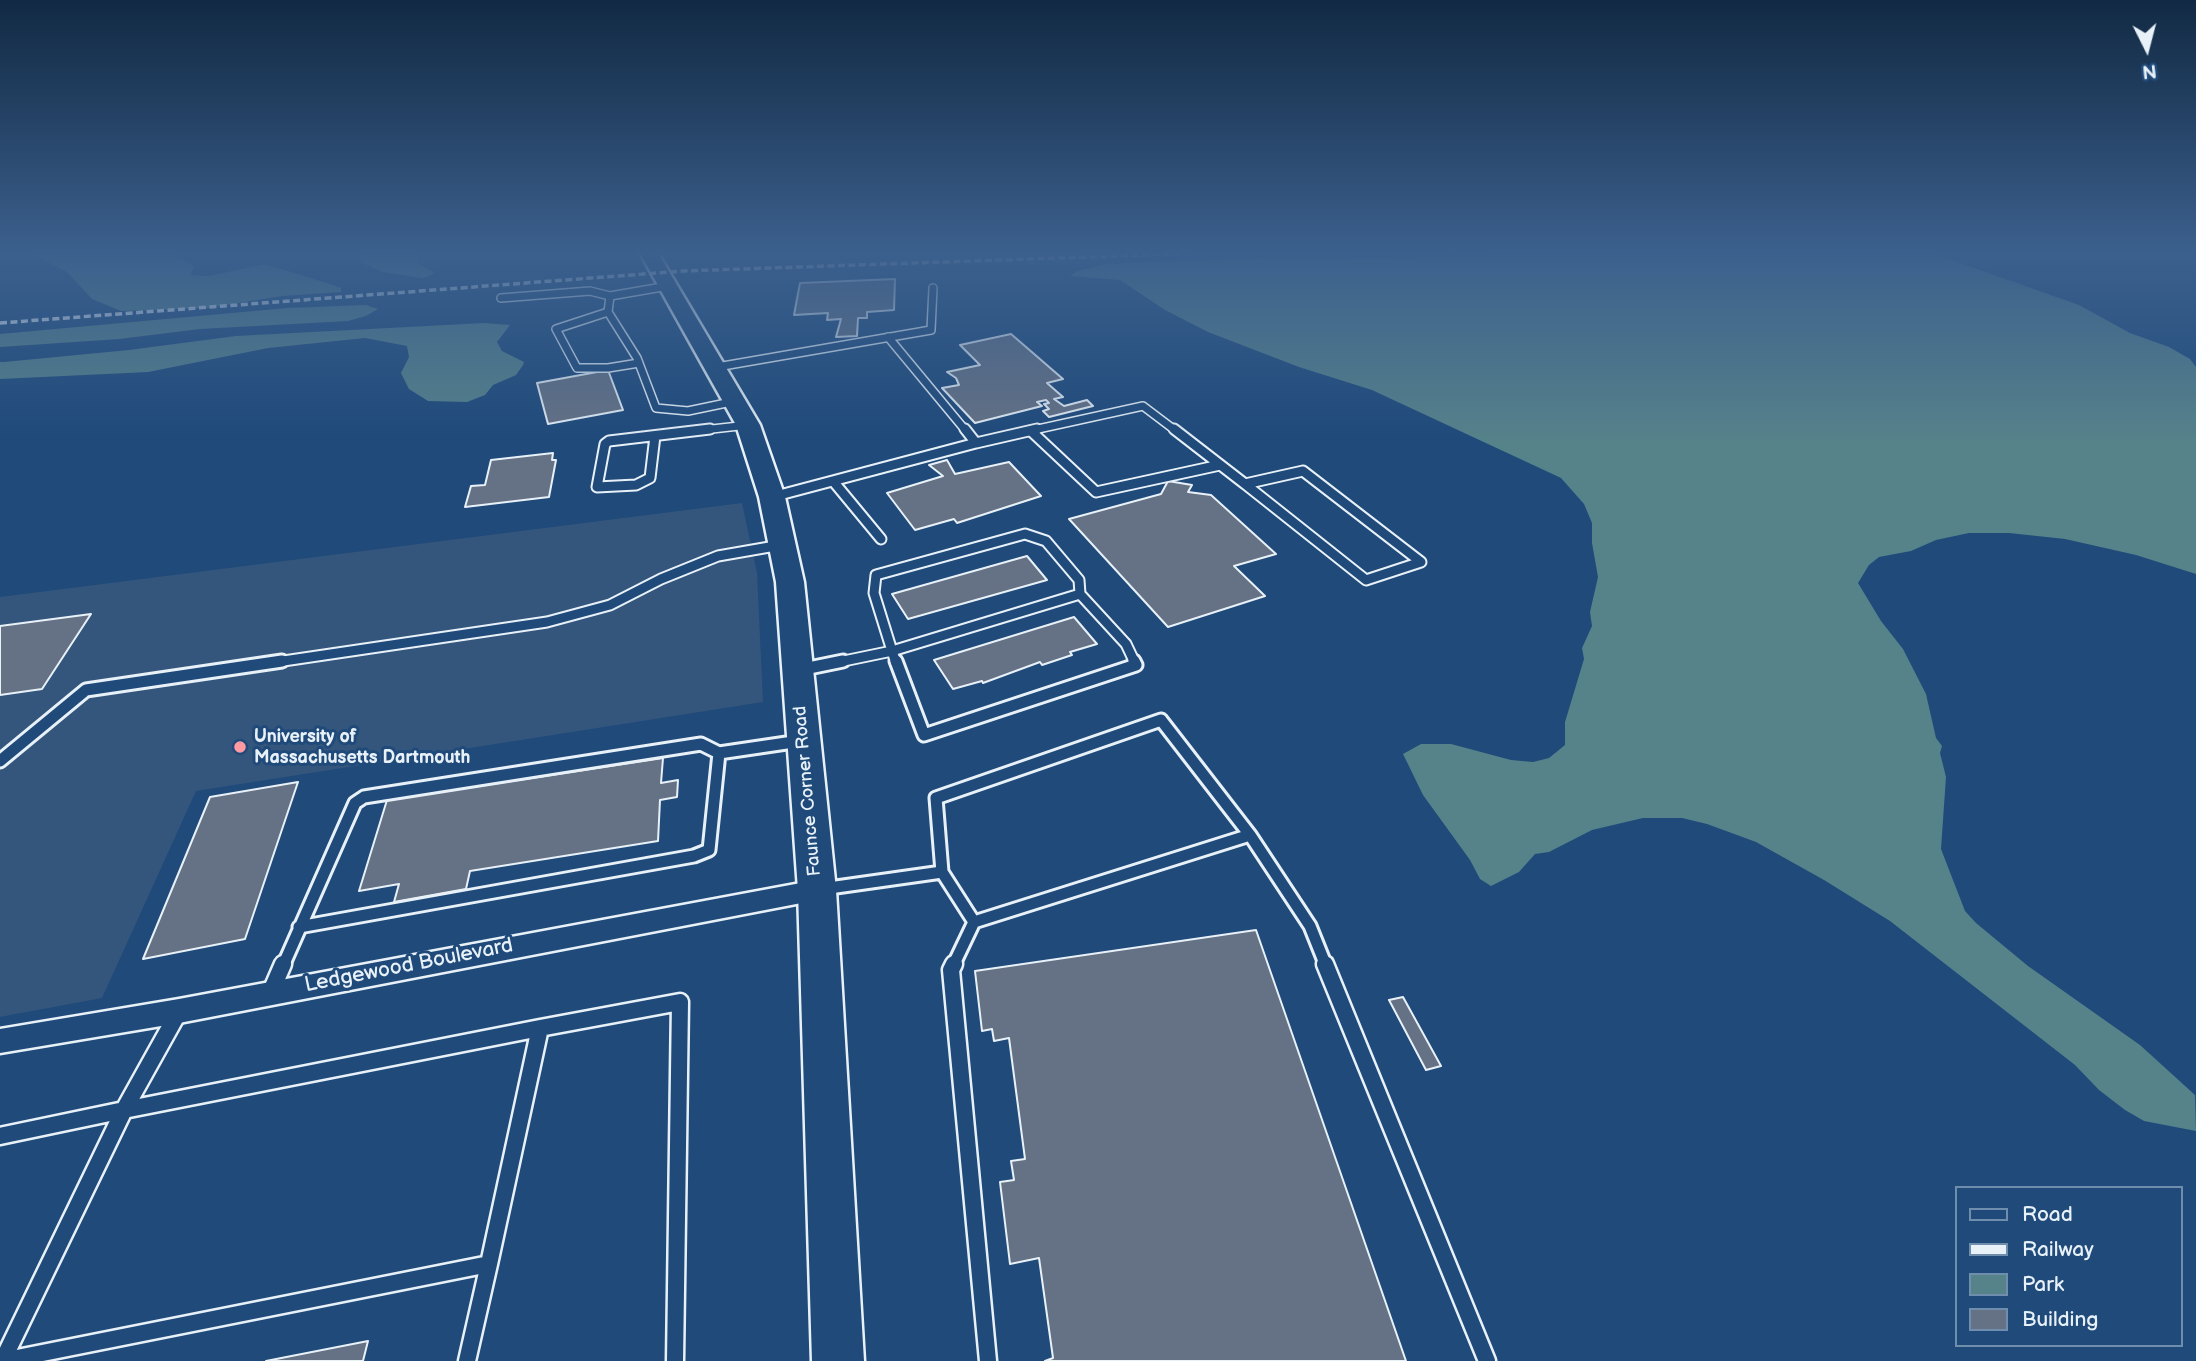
<!DOCTYPE html>
<html>
<head>
<meta charset="utf-8">
<style>
  body { margin:0 }
  #map { position:relative; width:2196px; height:1361px; overflow:hidden; background:#1f4a7a; font-family:"Balsamiq Sans",sans-serif }
  canvas { display:block }
  .legend { position:absolute; left:1955px; top:1186px; width:228px; height:161px; box-sizing:border-box; background:#1f4a7a; border:2px solid #6f8dac; margin:0; padding:9px 12px; list-style:none; font-size:21px; color:#e8f1f8 }
  .legend li { display:flex; align-items:center; gap:14px; height:35px }
  .legend b { width:35px; border:2px solid #6f8dac }
  .north { position:absolute; left:2112px; top:14px; width:70px; height:70px; -webkit-text-stroke:5px #1f4a7a; paint-order:stroke; rotate:174deg; font-size:19px; font-weight:700; line-height:28px; text-align:center; color:#e8f1f8 }
  .north::after { content:''; display:block; margin:auto; width:24px; height:32px; background:#e8f1f8; clip-path:polygon(50% 0,100% 100%,50% 72%,0 100%) }
</style>
</head>
<body>
<div id="map">
<canvas width="2196" height="1361"></canvas>
<ul class="legend">
<li><b style="height:9px;background:#1f4a7a"></b>Road</li>
<li><b style="height:9px;background:#e8f1f8"></b>Railway</li>
<li><b style="height:19px;background:#56828a"></b>Park</li>
<li><b style="height:19px;background:#657184"></b>Building</li>
</ul>
<div class="north">N</div>
</div>
<script>
const c = document.querySelector('canvas').getContext('2d');
c.lineJoin = 'round';
function fillPath(path, color) { c.fillStyle = color; c.fill(path, 'evenodd'); }
const shape = rows => new Path2D(rows.map(r => 'M' + r).join(''));
function strokePath(path, color, width, dash) { c.strokeStyle = color; c.lineWidth = width; c.lineCap = dash ? 'butt' : 'round'; c.setLineDash(dash || []); c.stroke(path); }
function label(font, color, halo, rows, align = 'center') {
  c.font = font + ' "Balsamiq Sans",sans-serif'; c.lineWidth = 6; c.setLineDash([]); c.textBaseline = 'middle'; c.strokeStyle = halo; c.fillStyle = color; for (const [text, x, y, turn = 0] of rows) {
    c.save(); c.translate(x, y); c.rotate((+turn || 0) * Math.PI / 180); c.textAlign = isNaN(turn) ? turn : align; if (halo) c.strokeText(text, 0, 0); c.fillText(text, 0, 0); c.restore();
  }
}
fillPath(shape([
  [742,503,757,573,763,702,196,791,102,998,0,1017,0,597]
]), '#34567d');
fillPath(shape([
  [31,253,170,253,192,265,194,268,190,275,209,276,265,264,333,285,341,288,341,292,282,296,207,308,121,311,92,299,67,272],
  [354,253,420,253,417,263,434,272,430,276,422,278,383,272,362,263],
  [1540,253,1932,253,2079,305,2130,333,2169,347,2190,359,2196,367,2196,574,2136,555,2065,539,2009,533,1969,533,1936,540,1911,551,1879,557,1869,565,1858,583,1881,621,1903,649,1926,694,1936,738,1942,746,1940,753,1946,777,1941,849,1965,911,1976,923,2028,966,2140,1045,2195,1095,2196,1131,2144,1121,2125,1110,2099,1090,2075,1065,1890,921,1824,880,1756,842,1707,824,1682,818,1643,818,1592,830,1549,852,1535,854,1519,872,1491,886,1480,879,1470,860,1423,795,1403,754,1421,744,1451,744,1511,760,1533,762,1549,758,1565,745,1565,722,1584,659,1582,648,1592,626,1590,612,1598,577,1592,543,1592,523,1584,504,1561,478,1372,390,1299,367,1208,332,1165,310,1120,280,1070,276,1077,271,1106,264,1279,257,1378,258],
  [366,305,378,309,366,316,348,321,200,329,119,339,0,347,0,334,287,308],
  [484,323,510,325,497,342,502,351,524,362,523,365,516,375,493,385,485,395,467,402,428,401,409,389,401,373,409,357,407,346,365,338,268,348,148,372,0,379,0,362,4,362,129,350,236,336]
]), '#56828a');
const building = shape([
  [895,279,894,310,867,312,867,318,858,318,857,336,836,337,841,319,827,320,828,313,794,315,800,283,895,279],
  [1011,334,1063,379,1047,383,1063,397,1054,399,1064,406,1087,400,1093,406,1049,417,1043,411,1049,409,1044,404,1049,403,1046,400,1037,402,1042,406,975,423,942,388,959,385,956,378,947,372,980,365,960,345,1011,334],
  [608,370,623,410,548,424,537,383,608,370],
  [553,453,552,460,556,460,549,497,465,507,471,486,485,485,491,460,553,453],
  [947,460,955,474,1009,462,1041,496,957,523,954,519,915,530,887,493,943,476,929,465,947,460],
  [1168,481,1192,485,1188,492,1211,495,1276,554,1234,566,1265,596,1168,627,1069,519,1161,494,1168,481],
  [1027,556,1047,580,908,619,892,594,1027,556],
  [91,614,42,689,0,695,0,626,91,614],
  [1074,617,1097,644,1070,652,1072,655,1042,665,1040,662,983,683,982,681,953,689,934,660,1074,617],
  [663,758,661,783,678,780,677,797,660,800,658,841,470,871,466,889,394,902,399,884,359,891,387,800,663,758],
  [298,782,245,939,143,959,210,797,298,782],
  [1256,930,1406,1361,1045,1361,1053,1358,1039,1258,1010,1264,1000,1182,1014,1180,1011,1161,1025,1159,1009,1038,994,1041,992,1029,982,1031,975,971,1256,930],
  [1403,997,1441,1066,1426,1070,1389,1000,1403,997],
  [368,1341,363,1361,266,1361,368,1341]
]);
fillPath(building, '#657184');
strokePath(building, '#e8f1f8', 2);
const serviceFar3 = shape([
  [610,296,608,312,637,358,656,408,688,411,736,401],
  [501,298,590,291,610,296,668,286],
  [608,312,556,329,577,368,608,368,639,363],
  [888,337,966,431],
  [717,367,931,330,933,288],
  [694,431,748,425],
  [1029,431,1143,406,1176,431]
]);
const serviceFar2 = shape([
  [1174,429,1245,484],
  [1031,431,1096,492,1220,465],
  [655,436,650,478,636,485,597,487,605,444,609,441,710,429],
  [976,443,1037,429],
  [1303,471,1421,562,1366,580,1245,484,1303,471],
  [833,481,881,539],
  [772,497,976,443,965,429],
  [1080,594,1126,644,1135,663],
  [892,651,896,663],
  [892,651,874,593,876,575,1025,534,1046,541,1079,580,1080,594],
  [892,651,1080,594],
  [270,663,547,622,610,605,661,579,718,556,781,545],
  [834,663,892,651]
]);
const serviceFar1 = shape([
  [896,661,924,735,1136,665,1134,661],
  [799,670,843,661],
  [1161,720,1250,835,974,922,942,872,936,798,1161,720],
  [0,761,86,690,282,661],
  [1250,835,1310,926,1326,966],
  [822,889,942,872],
  [299,927,694,856,709,850,719,753],
  [283,966,355,803,364,797,701,744,719,753,800,741],
  [953,966,974,922]
]);
const service = shape([
  [954,964,951,970,988,1361],
  [1325,964,1487,1361],
  [270,994,283,964],
  [540,1028,680,1002,675,1361],
  [0,1136,124,1110,3,1360,0,1361],
  [2,1361,489,1264,540,1028,124,1110,178,1013],
  [467,1361,489,1264]
]);
const minor = shape([
  [817,880,826,883,830,890,826,897,817,900,179,1023,0,1053,0,1029,179,999,817,880]
]);
const secondary = shape([
  [640,253,658,253,760,425,785,497,804,582,836,890,864,1361,812,1361,798,890,776,582,759,497,736,425,640,253]
]);
strokePath(serviceFar3, '#e8f1f8', 10);
strokePath(serviceFar2, '#e8f1f8', 13);
strokePath(serviceFar1, '#e8f1f8', 17);
strokePath(service, '#e8f1f8', 21);
strokePath(minor, '#e8f1f8', 5);
strokePath(secondary, '#e8f1f8', 5);
strokePath(serviceFar3, '#1f4a7a', 7);
strokePath(serviceFar2, '#1f4a7a', 9);
strokePath(serviceFar1, '#1f4a7a', 11);
strokePath(service, '#1f4a7a', 16);
fillPath(minor, '#1f4a7a');
fillPath(secondary, '#1f4a7a');
strokePath(shape([
  [0,323,683,271,1198,253]
]), '#e8f1f8', 3.5, [7, 3.5]);
const sky = c.createLinearGradient(0, 0, 0, 444);
sky.addColorStop(0, '#112943');
sky.addColorStop(0.57, '#3c608d');
sky.addColorStop(1, '#3c608d00');
c.fillStyle = sky;
c.fillRect(0, 0, 2196, 444);
for (const [x, y, r, color] of [
  [240,747,7,"#ff9aa2"]
]) { const dot = new Path2D(); dot.arc(x, y, r, 0, 2 * Math.PI); c.fillStyle = color; c.fill(dot); strokePath(dot, '#1f4a7a', 2.5); }
label('bold 18px', '#e8f1f8', '#1f4a7a', [
  ["University of",254,737],
  ["Massachusetts Dartmouth",254,758]
], 'left');
label('18px', '#e8f1f8', '#1f4a7a', [
  ["Faunce Corner Road",808,791,-95]
]);
label('21px', '#e8f1f8', '#1f4a7a', [
  ["Ledgewood Boulevard",409,966,-11]
]);
</script>
</body>
</html>
